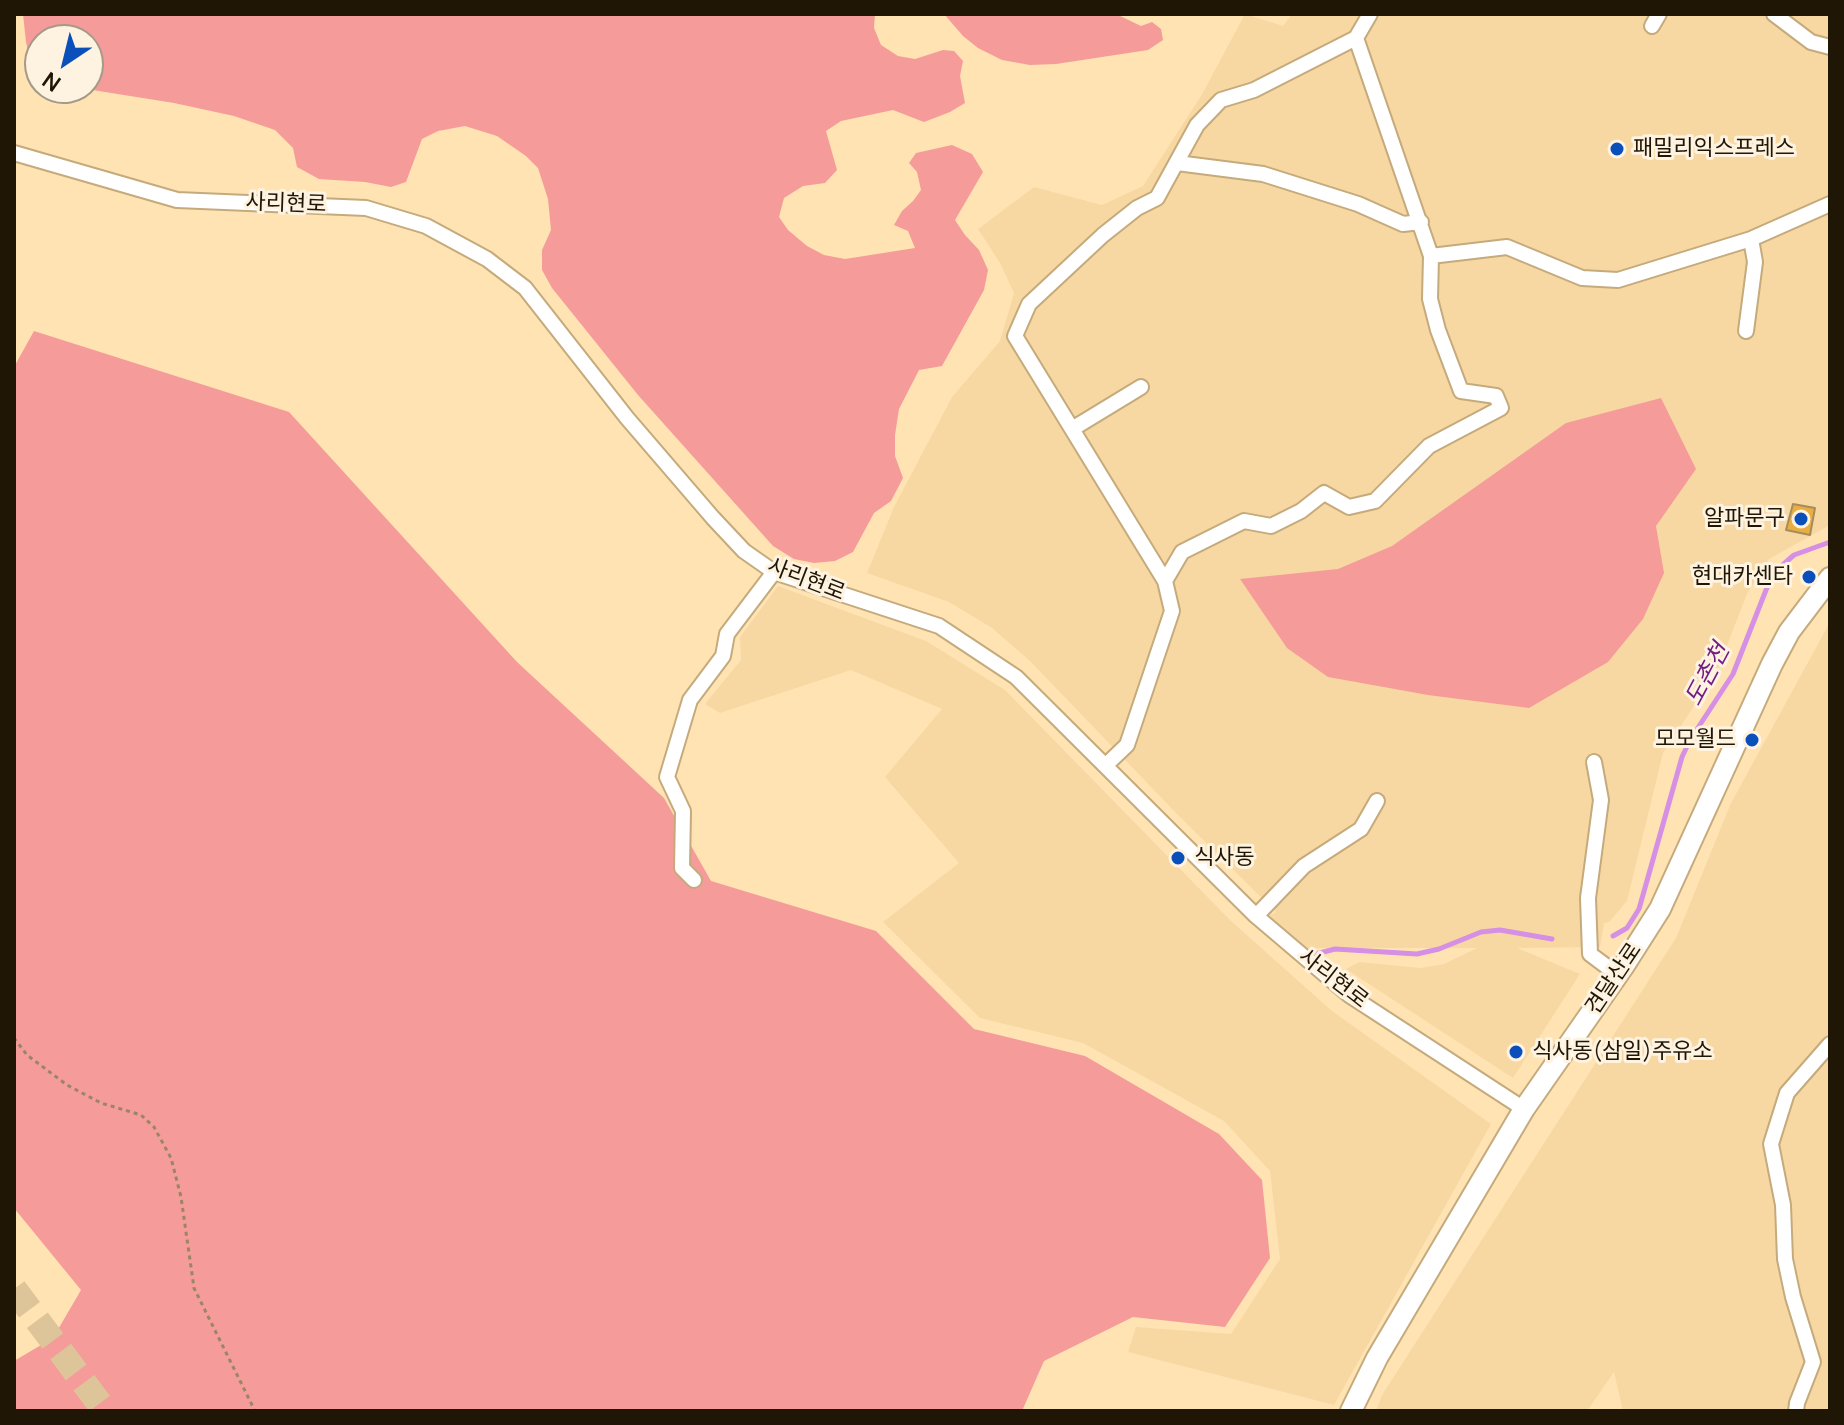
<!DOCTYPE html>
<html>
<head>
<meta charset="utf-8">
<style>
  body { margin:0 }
  #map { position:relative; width:1844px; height:1425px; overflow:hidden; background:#ffe3b3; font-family:Manrope,sans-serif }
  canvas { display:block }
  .frame { position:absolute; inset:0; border:16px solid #201605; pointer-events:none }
  .north { position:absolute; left:24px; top:24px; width:80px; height:80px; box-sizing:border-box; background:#fef2e0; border:2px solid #a59a88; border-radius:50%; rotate:215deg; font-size:22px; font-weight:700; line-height:32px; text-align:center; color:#201605 }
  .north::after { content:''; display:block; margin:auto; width:28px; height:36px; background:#0b50ba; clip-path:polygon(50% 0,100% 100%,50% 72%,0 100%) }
</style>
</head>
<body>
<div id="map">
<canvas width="1844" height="1425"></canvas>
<div class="frame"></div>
<div class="north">N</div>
</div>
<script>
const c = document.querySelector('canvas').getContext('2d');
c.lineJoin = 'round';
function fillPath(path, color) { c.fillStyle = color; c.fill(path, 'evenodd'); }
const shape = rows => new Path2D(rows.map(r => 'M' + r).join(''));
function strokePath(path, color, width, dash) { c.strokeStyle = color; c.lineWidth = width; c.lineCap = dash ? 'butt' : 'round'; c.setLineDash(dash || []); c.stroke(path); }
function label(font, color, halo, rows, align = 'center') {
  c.font = font + ' Manrope,"Noto Sans KR",sans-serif'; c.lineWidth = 6; c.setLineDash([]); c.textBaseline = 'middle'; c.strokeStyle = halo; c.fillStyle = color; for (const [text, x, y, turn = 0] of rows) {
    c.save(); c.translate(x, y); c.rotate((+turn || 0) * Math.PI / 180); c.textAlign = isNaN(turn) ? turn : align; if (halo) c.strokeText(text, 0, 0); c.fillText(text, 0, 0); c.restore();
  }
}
fillPath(shape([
  [1245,14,1283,26,1292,14,1830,14,1830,525,1769,559,1747,594,1717,671,1663,753,1627,901,1609,922,1604,923,1600,947,1517,948,1580,974,1513,1078,1346,969,1359,962,1421,968,1444,964,1477,948,1302,948,1269,916,1276,912,1177,814,1030,661,992,628,949,602,867,573,894,507,952,397,1000,341,1014,293,1000,263,978,229,1034,187,1102,205,1143,186,1201,96],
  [778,586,926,641,1005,690,1231,921,1332,1011,1491,1124,1334,1405,1128,1352,1136,1327,1231,1334,1280,1259,1270,1171,1224,1121,1083,1043,980,1018,883,922,959,863,885,777,942,709,851,670,720,713,705,704,741,660,740,637],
  [1830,622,1830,1411,1623,1411,1614,1372,1587,1411,1376,1411,1382,1395,1676,938,1731,803]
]), '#f8d8a2');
fillPath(shape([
  [23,14,875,14,874,28,881,45,898,56,915,59,943,50,954,51,963,61,960,76,965,103,950,112,924,122,893,110,841,121,826,131,837,170,825,183,803,186,784,198,779,217,788,230,807,246,824,255,845,259,915,248,908,231,894,225,902,211,913,201,921,190,917,172,909,163,916,153,952,145,972,154,983,172,955,220,965,235,979,250,988,270,984,290,942,366,919,370,899,409,895,435,895,456,903,478,891,501,874,513,853,552,835,561,814,563,794,559,773,546,638,395,552,288,542,270,542,250,551,230,548,199,538,168,526,156,497,136,465,126,438,131,422,139,406,182,391,187,365,182,319,179,297,167,293,148,275,130,234,116,174,103,80,88,88,88,88,40,40,40,40,82,35,81,26,42],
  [944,14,1116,14,1141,26,1152,22,1161,29,1163,40,1148,50,1056,64,1030,65,1002,60,978,48,963,36],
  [34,331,289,412,517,662,664,798,711,881,876,931,974,1029,1085,1056,1219,1134,1262,1180,1270,1258,1225,1327,1133,1317,1044,1361,1022,1411,14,1411,14,1361,53,1338,81,1290,14,1208,14,367],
  [1661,398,1696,469,1656,526,1664,573,1643,619,1608,662,1529,708,1428,695,1328,677,1287,648,1240,579,1338,569,1392,546,1566,423]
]), '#f59b9a');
strokePath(shape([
  [1613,936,1627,928,1639,909,1682,757,1690,740,1733,674,1768,585,1778,569,1794,555,1830,542],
  [1316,954,1335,949,1417,954,1439,949,1481,932,1500,930,1552,939]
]), '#d58fe4', 5);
const building = shape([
  [1793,504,1815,508,1810,535,1786,530,1793,504]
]);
fillPath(building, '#e8ae40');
strokePath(building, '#a68c5f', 2);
strokePath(shape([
  [14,1289,105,1411]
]), '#dec499', 26, [26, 13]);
const street = shape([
  [1774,14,1811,42,1830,47],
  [1652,26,1659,14],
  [1356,38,1431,256,1507,247,1582,278,1618,280,1751,239,1830,204],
  [14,153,177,200,366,208,426,226,487,259,525,288,627,418,713,518,744,551,774,572,939,626,1016,677,1256,916,1349,995,1524,1109],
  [1177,163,1263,174,1358,204,1403,224,1421,222],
  [1746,331,1755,262,1751,239],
  [1072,429,1141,387],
  [1165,581,1182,552,1244,521,1271,526,1301,511,1324,493,1349,507,1375,501,1429,446,1501,408,1496,396,1461,391,1438,330,1430,299,1431,256],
  [1594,762,1601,800,1588,898,1590,954,1618,975],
  [1106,765,1127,745,1172,611,1165,581,1015,336,1029,304,1103,235,1137,208,1157,198,1197,125,1221,100,1254,90,1356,38,1370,14],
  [694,880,682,868,683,811,667,777,690,700,723,656,727,634,774,572],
  [1256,916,1304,866,1361,829,1377,801],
  [1796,1411,1797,1403,1813,1362,1793,1297,1785,1259,1783,1205,1771,1144,1787,1093,1830,1044]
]);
const secondary = shape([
  [1351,1411,1377,1358,1524,1109,1623,967,1660,909,1772,664,1789,632,1830,578]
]);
strokePath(street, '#c5aa7c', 18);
strokePath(secondary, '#c5aa7c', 24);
strokePath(shape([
  [14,1038,27,1055,67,1085,101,1103,141,1115,154,1127,171,1158,181,1197,194,1288,255,1411]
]), '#9a8664', 3, [4, 4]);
strokePath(street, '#fff', 14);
strokePath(secondary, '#fff', 20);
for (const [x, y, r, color] of [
  [1617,149,8,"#0b50ba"],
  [1801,519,8,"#0b50ba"],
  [1809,577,8,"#0b50ba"],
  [1752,740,8,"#0b50ba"],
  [1178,858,8,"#0b50ba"],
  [1516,1052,8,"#0b50ba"]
]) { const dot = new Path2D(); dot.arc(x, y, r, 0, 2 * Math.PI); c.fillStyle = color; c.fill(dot); strokePath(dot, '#fef2e0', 3); }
label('22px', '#201605', '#fef2e0', [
  ["패밀리익스프레스",1633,149],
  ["알파문구",1785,519,"right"],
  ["현대카센타",1793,577,"right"],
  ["모모월드",1736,740,"right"],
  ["식사동",1194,858],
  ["식사동(삼일)주유소",1532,1052]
], 'left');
label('22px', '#201605', '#fef2e0', [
  ["사리현로",286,204,2],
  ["사리현로",806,580,21],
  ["사리현로",1333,979,38],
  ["견달산로",1614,979,-56]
]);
label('italic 24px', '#721d83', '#fef2e0', [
  ["도촌천",1708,675,-62]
]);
</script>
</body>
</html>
